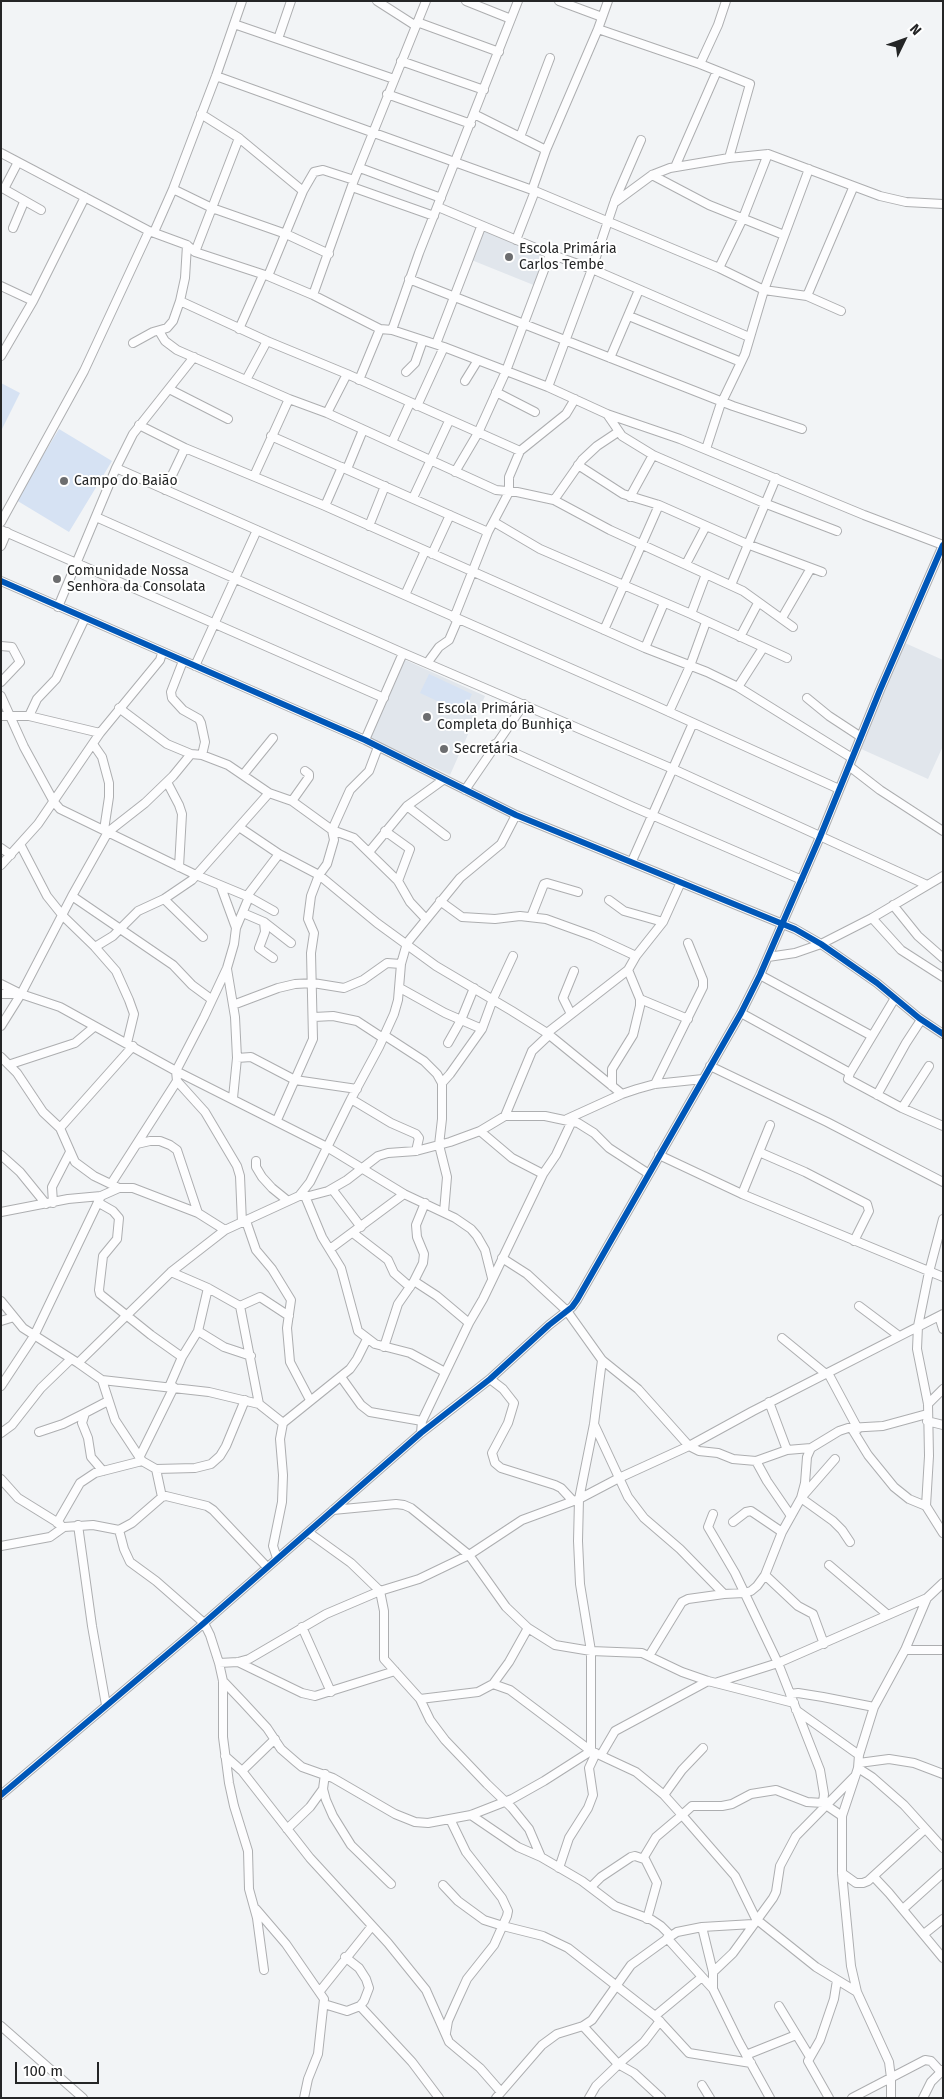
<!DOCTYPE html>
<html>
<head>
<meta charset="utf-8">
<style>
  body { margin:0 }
  #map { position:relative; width:944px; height:2099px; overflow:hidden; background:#f2f4f6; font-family:"Fira Sans",sans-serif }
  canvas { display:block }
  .frame { position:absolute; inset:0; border:2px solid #242526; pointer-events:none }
  .north { position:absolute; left:879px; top:15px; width:50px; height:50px; -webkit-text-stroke:4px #fff; paint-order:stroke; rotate:48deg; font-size:14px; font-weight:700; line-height:20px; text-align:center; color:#242526 }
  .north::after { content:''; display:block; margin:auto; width:18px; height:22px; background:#242526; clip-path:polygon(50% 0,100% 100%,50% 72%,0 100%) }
  .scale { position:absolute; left:15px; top:2062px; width:84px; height:22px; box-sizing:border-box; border:2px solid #242526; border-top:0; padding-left:6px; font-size:15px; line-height:18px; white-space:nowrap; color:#242526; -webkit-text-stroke:4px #fff; paint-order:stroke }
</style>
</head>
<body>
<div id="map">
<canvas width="944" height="2099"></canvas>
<div class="frame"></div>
<div class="north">N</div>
<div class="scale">100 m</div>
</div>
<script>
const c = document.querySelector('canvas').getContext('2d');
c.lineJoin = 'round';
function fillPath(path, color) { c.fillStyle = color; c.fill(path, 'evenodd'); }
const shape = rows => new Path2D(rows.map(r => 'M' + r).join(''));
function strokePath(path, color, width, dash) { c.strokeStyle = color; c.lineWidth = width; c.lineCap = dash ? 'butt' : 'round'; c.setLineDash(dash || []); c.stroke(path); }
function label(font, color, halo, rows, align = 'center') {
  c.font = font + ' "Fira Sans",sans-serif'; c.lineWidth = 4; c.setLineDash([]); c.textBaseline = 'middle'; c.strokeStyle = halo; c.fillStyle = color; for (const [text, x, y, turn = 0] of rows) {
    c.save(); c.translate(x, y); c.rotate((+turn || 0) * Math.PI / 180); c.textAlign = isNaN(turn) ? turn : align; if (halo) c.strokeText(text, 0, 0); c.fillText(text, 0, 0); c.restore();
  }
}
fillPath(shape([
  [481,227,550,254,536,286,469,259],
  [905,643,943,660,943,746,928,779,859,748],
  [403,659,485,696,450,775,368,737]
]), '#e1e6ec');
fillPath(shape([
  [1,383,20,393,1,431],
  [59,429,112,461,69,532,16,500],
  [429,674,472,694,463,713,420,693]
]), '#d6e2f3');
const minor = shape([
  [377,1,416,26],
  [466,1,511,19],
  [559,1,602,17],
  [417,22,499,52],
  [234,24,394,79],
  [598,29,700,64,750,84,729,158],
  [278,39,291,1],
  [401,61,484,90],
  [700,64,718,25,726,1],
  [216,76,535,191,719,268,764,290,807,296,841,311],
  [387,94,471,124],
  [201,114,239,138,303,191],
  [474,114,546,150],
  [520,137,550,58],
  [1,153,149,231,187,245,195,252,268,276,313,295,380,329,392,330,444,347,548,387,607,414,680,439,864,515,943,545],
  [18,162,4,189,41,210],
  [675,167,717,71],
  [360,168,441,198],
  [652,175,709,205,784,235],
  [352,187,434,216],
  [173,189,212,208,286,234,329,254],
  [532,190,546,150,598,29,608,1],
  [615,200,641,140],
  [438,207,550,254,592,269,749,337],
  [13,228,24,202],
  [154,232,173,189,216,76,242,1],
  [516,240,535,191],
  [195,252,239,138],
  [719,268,743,218,768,154],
  [268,276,303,191,314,172,323,170,354,180],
  [409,279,733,406,802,429],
  [1,286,33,301],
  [313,295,354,180,426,1],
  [807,296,853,188],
  [180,301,267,341,347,374,520,451],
  [629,316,741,362],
  [239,329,263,275],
  [392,330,419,253,518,1],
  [159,331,165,341,177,350,289,399,327,413,496,490,517,492,554,500,610,530,743,591,793,627],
  [133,343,153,332,167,328,173,321,180,301,185,278,187,245],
  [436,344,481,227],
  [1,356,33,301,85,197],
  [610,358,639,290],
  [406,372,415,363,423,340],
  [246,380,267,341],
  [359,380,380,329],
  [465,381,478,360],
  [548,387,592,269,614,203,652,175,670,168,729,158,768,154,880,196,906,202,943,204],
  [169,389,228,419],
  [496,392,535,412],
  [417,406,444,347],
  [327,413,347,374],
  [607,414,622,436,653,455,764,503,837,531],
  [139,425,185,448,325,506,645,648,707,672,738,687,852,758],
  [271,436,488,532],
  [392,442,410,403],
  [706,449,720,406,745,354,764,290,809,169],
  [578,465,623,494,659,505,747,544,822,572],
  [116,468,645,701,839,789],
  [347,469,363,430],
  [455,472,478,433,506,371,550,254],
  [254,476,289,399],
  [165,490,185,448],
  [630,497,653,455],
  [413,498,449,421],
  [554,500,582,460,597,446,618,432],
  [325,506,342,467],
  [96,517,403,653,673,769,927,885],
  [1,522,84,371,149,231],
  [494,522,540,549,691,614,787,658],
  [369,526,385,486],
  [1,530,384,698],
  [1,546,7,532],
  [432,554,450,515],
  [686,564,706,526],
  [1,581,365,740,516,815,795,929,821,944,877,983,919,1018,943,1034],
  [731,585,776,478],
  [405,595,425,551],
  [58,607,116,468,133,434,194,357],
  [691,614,706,574],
  [454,618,488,532,509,492,509,477,520,451,566,414,575,399],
  [782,618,811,568],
  [604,630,659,505],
  [740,637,758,603],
  [1,646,12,647,20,662,1,682],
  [645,648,664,603],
  [183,661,171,692,172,698,183,710,199,719,201,723,205,742,202,755],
  [428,662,439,647,449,640,458,619],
  [195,666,257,530],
  [738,687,763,648],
  [1,696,24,747,54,802,60,809,196,875,249,897,274,911],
  [807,698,829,716,861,737],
  [119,708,167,744,191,754,202,755,228,765,269,793,292,801,332,830,354,838,398,881,410,902,426,919],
  [669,712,690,666,706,622],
  [1,716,29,716,100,733],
  [29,716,37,699,56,679,85,618],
  [365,740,403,653],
  [93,744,102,757,109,783,109,797,104,830],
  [495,744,631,806,802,880],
  [849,766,880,790,943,831],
  [243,775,273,738],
  [167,782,179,805,182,814,179,867],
  [465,790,524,704],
  [292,801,309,777,309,774,305,771],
  [407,806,446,836],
  [239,827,279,854,319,875,377,923,436,966,512,1011,547,1033,622,1094],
  [385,831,410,849,398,881],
  [20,844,47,896,63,916,95,947,116,971,129,1000,134,1014,127,1043],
  [1,848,11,855],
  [369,852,407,806,443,780],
  [632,861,693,723],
  [1,865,38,824,100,733,160,660,162,653],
  [221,887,236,928],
  [72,896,173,965,192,985,211,999],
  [247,896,279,854],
  [164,899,203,937],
  [609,900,624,911,663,922],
  [440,901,462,917,495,919,520,916,546,919,593,936,636,956],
  [893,905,918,936,943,958],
  [243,913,264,922,291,943],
  [531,917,544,884,547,883,578,892],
  [872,918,901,950,943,977],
  [264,922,265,932,259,948,273,958],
  [95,947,113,936,138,911,164,899,192,880,269,793],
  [768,957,795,953,821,944,872,918,943,876],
  [227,969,235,1017,237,1058,233,1098],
  [760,975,872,1036],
  [1,984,21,994,60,1007,176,1071,327,1147,404,1194,455,1218,471,1229,477,1236,485,1250,492,1278],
  [400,988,445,1013,482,1029],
  [1,994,19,994],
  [895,998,850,1073,848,1079,902,1108,943,1126],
  [640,999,688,1019],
  [233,1005,278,988,295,984,313,983,344,988,363,980,387,963,401,964],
  [741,1013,850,1073],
  [571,1014,563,998,574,971],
  [314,1017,333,1016,357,1021,383,1038],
  [1,1026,21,994,72,896,108,832,145,803,173,776,191,754],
  [547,1033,628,970,636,956,663,922,681,882],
  [384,1035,424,1061,437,1074,442,1083,442,1119,439,1145,447,1177,444,1212],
  [448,1043,461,1020,474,988],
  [1,1057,17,1073,43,1112,60,1128,75,1162,94,1176,119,1188],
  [237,1058,251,1057,295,1080,357,1089],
  [11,1064,75,1043,94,1027],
  [710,1066,827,1122,943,1182],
  [442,1083,450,1074,482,1029,493,999,513,956],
  [655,1084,703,987,703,980,688,943],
  [612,1086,612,1069,633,1035,640,1006,640,999,628,970],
  [877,1095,906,1043,921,1020],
  [351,1099,391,1123,416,1134,419,1138,416,1151],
  [902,1108,929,1066],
  [505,1116,532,1051,549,1035],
  [567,1119,622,1094,637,1089,655,1084,703,1079],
  [277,1120,313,1039,311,953,314,933,308,919,311,896,319,875,327,864,334,840,332,830,350,790,369,771,378,747],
  [60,1128,133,1046],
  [480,1131,512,1158,543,1174],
  [137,1144,150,1141,160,1141,170,1145,177,1150,198,1213],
  [759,1152,805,1172,867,1204,869,1211,854,1241],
  [1,1155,20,1172,46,1204],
  [659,1155,742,1194,943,1277],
  [256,1161,256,1167,262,1177,272,1188,288,1201],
  [111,1184,177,1081],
  [332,1189,361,1227],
  [742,1194,770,1125],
  [299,1196,310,1182,351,1099,379,1047,394,1014,398,1000,401,964,407,943,460,878,501,844,516,815],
  [305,1196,322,1237,341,1268,358,1331,375,1344,410,1353,445,1372],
  [53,1203,52,1187,70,1152],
  [99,1203,113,1211,119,1218,117,1239,103,1256,99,1290,100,1294,151,1335,182,1357],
  [1,1212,68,1199,101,1196,119,1188,133,1188,198,1213,225,1230,299,1196,309,1196,328,1191,347,1180,378,1156,388,1153,416,1151,450,1142,480,1131,505,1116,545,1116,578,1123,594,1133,609,1148,649,1174],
  [943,1219,929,1272,918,1326,917,1349,928,1404,929,1456,926,1506,943,1533],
  [246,1221,256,1250,272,1269,291,1300,287,1328,290,1362,310,1400],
  [242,1223,240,1176,237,1166,205,1112,177,1081,176,1071,204,1017,227,968,234,944,236,928,249,897],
  [353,1233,388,1260,394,1273,410,1287],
  [330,1249,404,1194],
  [502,1258,527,1274,567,1311,602,1360,638,1389,689,1446,699,1451,718,1453,733,1459,756,1461,787,1450,811,1448,839,1431,848,1428,883,1426,927,1414],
  [171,1272,208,1288,240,1306,259,1404],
  [414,1281,437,1296,469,1323],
  [1,1301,23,1328,78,1363,102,1380,209,1392,259,1404,283,1423],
  [240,1306,260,1297,289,1316],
  [859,1306,899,1336],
  [939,1316,943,1329],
  [1,1321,14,1317],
  [198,1331,224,1347,251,1356],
  [782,1338,826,1374],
  [384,1347,398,1304,414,1281,423,1263,424,1254,417,1237,416,1225,425,1203],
  [78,1363,171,1272,225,1230],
  [828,1373,858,1429],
  [341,1377,361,1405,370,1412,422,1421],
  [490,1379,503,1389,514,1403,508,1423,492,1453,495,1463,501,1468,555,1485,561,1488,573,1501],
  [102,1380,115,1420,142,1461,156,1469,195,1468,211,1464,220,1456,226,1446,245,1400],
  [1,1386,34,1336,101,1196],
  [169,1387,182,1357,198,1331,208,1288],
  [769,1402,787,1450],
  [928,1404,943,1389],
  [927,1421,943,1425],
  [594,1424,628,1497,644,1518,680,1549,724,1594,744,1593,751,1591,757,1586,765,1575,782,1532,801,1498,835,1459],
  [852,1429,868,1455,894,1487,909,1499,926,1506],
  [39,1432,63,1424,85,1413],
  [1,1433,12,1425,41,1388,71,1359],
  [421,1433,422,1421,469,1323,483,1299,543,1174,556,1155,572,1121],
  [811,1448,807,1457,805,1483,801,1498,833,1521,842,1530,850,1542],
  [140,1456,174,1387],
  [756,1461,767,1481,791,1516],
  [156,1469,162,1497],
  [103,1471,91,1457,88,1438,82,1423,85,1413,108,1401],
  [1,1479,18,1498,60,1524],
  [333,1510,396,1504,404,1505,411,1508,469,1555,506,1607,528,1628,555,1645,591,1651,642,1653,682,1672,708,1681,794,1703],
  [713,1514,708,1527,735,1573,778,1663,820,1770,824,1794,823,1803],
  [733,1522,746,1512,751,1511,782,1532],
  [57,1523,80,1483,95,1473,142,1461],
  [78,1525,92,1626,106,1705],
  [119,1530,124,1549,130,1562,156,1581,204,1623,210,1635,219,1663,223,1681,223,1737,229,1783,234,1806,248,1851,249,1889,257,1918,264,1970],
  [308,1532,351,1563,380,1591,384,1611,384,1659,420,1699,430,1720,445,1740,487,1784,512,1808,529,1829,541,1857],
  [1,1546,50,1537,64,1527,93,1525,119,1530,132,1523,162,1497,166,1496,207,1506,213,1510,267,1567],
  [277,1558,273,1546,282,1502,283,1475,280,1439,283,1423,350,1369,357,1359,367,1339],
  [829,1565,888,1615],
  [765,1575,798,1606,813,1614,824,1644],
  [302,1627,331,1692],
  [905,1650,943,1650],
  [649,1656,682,1602,688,1599,724,1594],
  [238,1662,302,1693,315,1696,395,1671],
  [219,1663,238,1662,249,1659,326,1614,380,1591,419,1579,469,1555,522,1520,579,1499,619,1478,689,1446,753,1411,943,1314],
  [223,1681,243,1702,267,1728,281,1749,296,1762,302,1767,333,1778,395,1814,415,1822,428,1823,471,1815,512,1799,544,1781,591,1751],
  [718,1682,778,1663,927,1598],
  [493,1684,510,1690,591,1751,636,1772,664,1795,682,1815,692,1806,722,1806,732,1804,751,1794,776,1790,807,1802,823,1803,842,1816],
  [790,1694,798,1693,823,1697,874,1707],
  [420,1699,478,1692,493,1684,509,1662,528,1628],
  [796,1710,859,1755],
  [591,1751,591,1651,580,1584,578,1541,579,1499,594,1424,602,1360],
  [601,1755,615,1731,708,1681],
  [225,1756,242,1771,310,1858,388,1943,426,1990,449,2042,480,2068,501,2092],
  [859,1763,889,1759,914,1763,943,1774],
  [858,1768,872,1777,904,1805,943,1848],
  [242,1771,275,1739],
  [325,1774,323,1789,326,1800,333,1816,351,1845,391,1884],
  [1,1795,204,1623,421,1433,490,1379,549,1325,572,1307,577,1300,741,1013,760,975,820,837,880,690,943,545],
  [664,1795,682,1770,703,1748],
  [471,1815,518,1847,541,1857,582,1881,615,1906,652,1920,661,1926,671,1936],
  [287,1829,310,1807,323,1789],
  [559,1868,569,1838,588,1808,593,1795,589,1768,596,1753],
  [842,1873,856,1883,863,1883,868,1881,925,1829],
  [874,1877,889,1893,943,1958],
  [443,1885,458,1901,484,1920,503,1926,543,1936,568,1948,655,2016,689,2053,751,2063],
  [591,1887,601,1877,631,1857,635,1856,644,1859],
  [256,1909,286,1944,324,1999,318,2054,308,2079,304,2098],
  [903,1909,943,1873],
  [647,1919,657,1883,644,1857,656,1837,682,1815,735,1876,756,1919,816,1967,857,1992],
  [702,1927,713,1972,713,1989,739,2042,770,2098],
  [924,1934,943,1919],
  [667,1938,713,1989],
  [713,1972,733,1953,773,1898,776,1892,780,1866,796,1836,854,1777],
  [320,1991,372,1926],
  [324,2004,347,2011,360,2006,364,2001,369,1988,366,1979,359,1968,345,1957],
  [360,2006,412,2062,439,2098],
  [779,2006,810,2057],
  [655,2016,702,1977],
  [1,2026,83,2098],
  [583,2026,618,2064,634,2073,661,2098],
  [446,2033,448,2021,456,2003,467,1979,494,1945,507,1916,508,1911,502,1898,466,1852,450,1819],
  [746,2055,796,2035],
  [702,2085,710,2098],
  [496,2098,542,2045,557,2034,583,2026,592,2020,631,1965,671,1936,677,1932,702,1927,753,1924],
  [589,2098,596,2086,622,2061,644,2042,660,2021],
  [829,2098,808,2061,820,2040,834,1999,837,1980],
  [852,2098,925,2060,931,2061,941,2072],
  [891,2098,891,2078,889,2062,857,1992,851,1966,842,1873,842,1816,858,1768,859,1755,874,1707,905,1650,927,1598,943,1583],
  [923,2098,931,2082,943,2070]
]);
strokePath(minor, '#adaeb0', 10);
strokePath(minor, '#fdfdfe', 8);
strokePath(shape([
  [1,581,365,740,516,815,795,929,821,944,877,983,919,1018,943,1034],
  [1,1795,204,1623,421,1433,490,1379,549,1325,572,1307,577,1300,741,1013,760,975,820,837,880,690,943,545]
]), '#0057b8', 6);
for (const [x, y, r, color] of [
  [509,257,5,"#6c6d6f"],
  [64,481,5,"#6c6d6f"],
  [57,579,5,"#6c6d6f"],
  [427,717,5,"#6c6d6f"],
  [444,749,5,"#6c6d6f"]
]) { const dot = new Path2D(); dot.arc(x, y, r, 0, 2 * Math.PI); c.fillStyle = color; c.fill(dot); strokePath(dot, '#fff', 2); }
label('14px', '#242526', '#fff', [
  ["Escola Primária",519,249],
  ["Carlos Tembe",519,265],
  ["Campo do Baião",74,481],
  ["Comunidade Nossa",67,571],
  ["Senhora da Consolata",67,587],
  ["Escola Primária",437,709],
  ["Completa do Bunhiça",437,725],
  ["Secretária",454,749]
], 'left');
</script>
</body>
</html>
